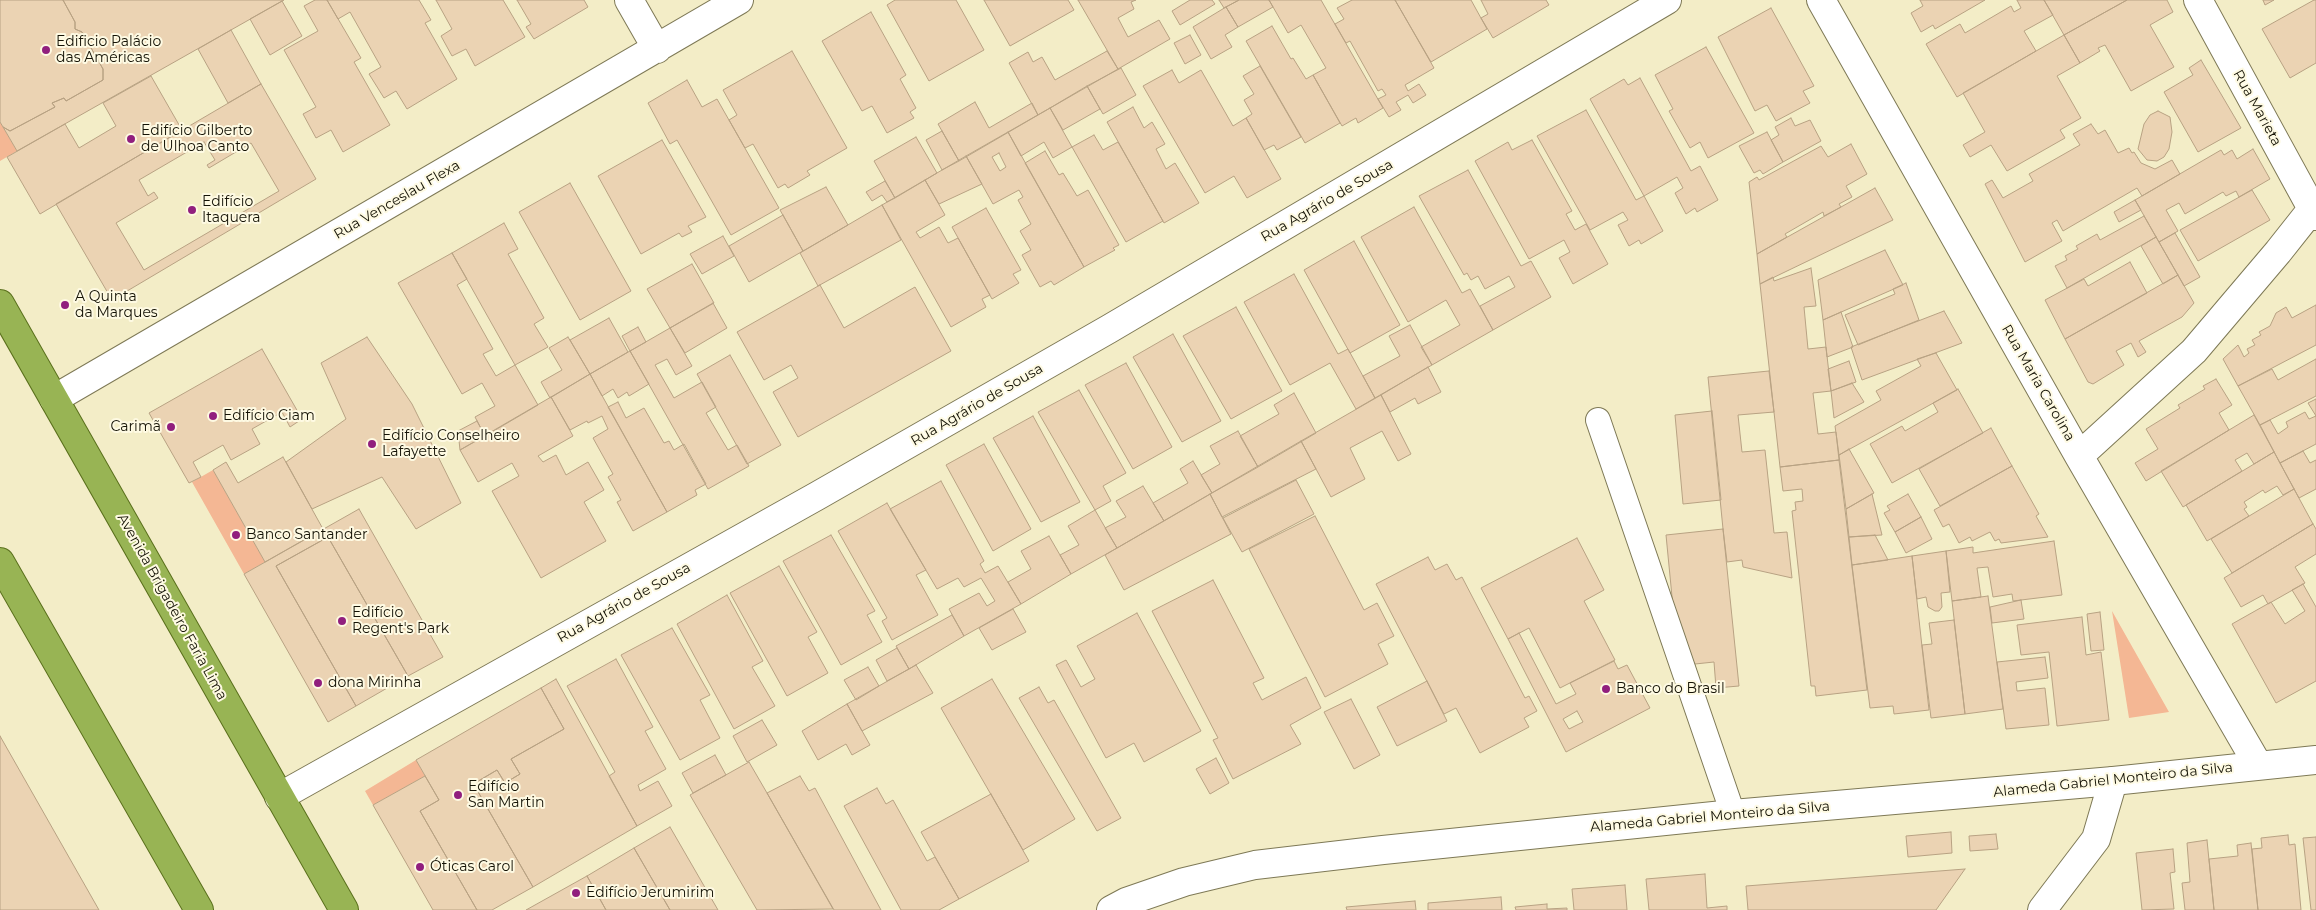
<!DOCTYPE html>
<html>
<head>
<meta charset="utf-8">
<style>
  body { margin:0 }
  canvas { display:block; background:#f3edc7 }
</style>
</head>
<body>
<canvas width="2316" height="910"></canvas>
<script>
const c = document.querySelector('canvas').getContext('2d');
c.lineJoin = 'round';
function fillPath(path, color) { c.fillStyle = color; c.fill(path, 'evenodd'); }
const shape = rows => new Path2D(rows.map(r => 'M' + r).join(''));
function strokePath(path, color, width, dash) { c.strokeStyle = color; c.lineWidth = width; c.lineCap = dash ? 'butt' : 'round'; c.setLineDash(dash || []); c.stroke(path); }
function label(font, color, halo, rows, align = 'center') {
  c.font = font + ' Montserrat,sans-serif'; c.lineWidth = 4; c.setLineDash([]); c.textBaseline = 'middle'; c.strokeStyle = halo; c.fillStyle = color; for (const [text, x, y, turn = 0] of rows) {
    c.save(); c.translate(x, y); c.rotate((+turn || 0) * Math.PI / 180); c.textAlign = isNaN(turn) ? turn : align; if (halo) c.strokeText(text, 0, 0); c.fillText(text, 0, 0); c.restore();
  }
}
fillPath(shape([
  [0,122,17,151,0,161],
  [213,470,265,562,244,574,192,482],
  [2112,611,2169,712,2129,718],
  [416,760,425,776,373,805,365,791]
]), '#f4b794');
const building = shape([
  [0,0,63,0,75,22,75,29,82,32,103,69,103,80,66,101,64,98,52,103,55,107,10,131,3,127,0,122,0,0],
  [63,0,284,0,17,151,3,127,10,131,55,107,52,103,64,98,66,101,103,80,103,69,82,32,75,29,75,22,63,0],
  [315,0,327,0,361,58,354,62,390,125,343,152,331,130,316,138,303,114,316,107,284,50,318,31,304,6,315,0],
  [327,0,419,0,431,20,425,23,457,79,407,109,396,91,384,98,369,74,381,67,350,12,338,19,327,0],
  [436,0,503,0,525,37,475,66,466,49,452,56,441,36,452,29,436,0],
  [517,0,584,0,588,7,534,39,526,27,531,24,517,0],
  [895,0,956,0,984,50,929,81,887,5,895,0],
  [984,0,1068,0,1074,10,1010,46,984,0],
  [1078,0,1136,0,1131,2,1134,9,1118,18,1128,37,1159,20,1170,39,1118,69,1078,0],
  [1190,0,1212,0,1215,4,1180,25,1172,11,1190,0],
  [1219,0,1239,0,1224,8,1219,0],
  [1239,0,1269,0,1273,7,1238,27,1226,7,1239,0],
  [1269,0,1321,0,1383,108,1358,123,1356,118,1342,126,1313,75,1326,68,1301,25,1288,33,1269,0],
  [1352,0,1395,0,1434,68,1405,85,1408,91,1419,84,1426,95,1413,103,1408,95,1396,102,1401,110,1389,117,1378,99,1386,95,1382,89,1378,91,1350,41,1346,43,1335,24,1344,19,1337,8,1352,0],
  [1395,0,1471,0,1487,29,1431,62,1395,0],
  [1481,0,1546,0,1549,5,1493,38,1481,18,1488,14,1481,0],
  [1920,0,1985,0,1935,29,1933,25,1921,32,1911,13,1923,6,1920,0],
  [2017,0,2044,0,2053,15,2024,31,2036,51,1957,97,1926,44,1960,24,1965,33,2011,6,2014,12,2021,8,2017,0],
  [2044,0,2127,0,2064,35,2044,0],
  [2127,0,2167,0,2173,12,2150,25,2174,67,2131,91,2105,45,2098,48,2100,51,2080,63,2064,35,2127,0],
  [2263,0,2274,0,2265,5,2263,0],
  [2314,0,2316,0,2316,63,2290,78,2262,29,2314,0],
  [282,1,302,36,270,55,250,19,282,1],
  [1226,7,1238,27,1225,35,1232,47,1211,59,1193,27,1226,7],
  [1771,8,1814,86,1803,91,1810,103,1776,121,1767,105,1755,111,1718,37,1771,8],
  [871,12,906,75,900,79,916,108,910,112,914,118,887,133,872,106,862,111,822,41,871,12],
  [1272,26,1291,59,1293,58,1306,79,1313,75,1340,123,1305,143,1246,41,1272,26],
  [231,30,261,84,228,103,198,49,231,30],
  [1190,35,1201,55,1185,64,1174,43,1190,35],
  [2064,35,2080,63,2057,76,2081,118,2060,130,2065,138,2007,171,1991,145,1970,157,1963,145,1985,132,1963,93,2064,35],
  [1706,47,1754,133,1708,158,1700,142,1690,148,1669,111,1673,109,1655,75,1706,47],
  [792,51,847,148,807,171,810,175,788,188,785,184,778,188,753,144,745,148,729,120,737,115,723,90,792,51],
  [1107,51,1118,69,1038,115,1009,63,1028,52,1033,62,1042,57,1055,80,1107,51],
  [2201,60,2241,128,2198,152,2164,92,2193,75,2189,68,2201,60],
  [1260,66,1301,137,1277,150,1274,145,1264,150,1246,118,1252,114,1244,100,1254,94,1243,76,1260,66],
  [1121,68,1136,95,1103,114,1087,86,1121,68],
  [1172,70,1179,83,1201,70,1233,126,1246,118,1281,179,1247,198,1234,176,1205,193,1143,86,1172,70],
  [151,76,182,130,40,214,7,157,65,124,79,148,116,126,103,103,151,76],
  [1640,78,1691,171,1700,166,1718,200,1697,212,1695,208,1686,214,1675,193,1683,188,1677,177,1644,196,1590,99,1624,79,1628,85,1640,78],
  [687,80,702,107,717,99,779,208,731,235,677,140,670,144,648,103,687,80],
  [261,84,316,179,112,300,56,204,261,84],
  [1087,86,1100,109,1063,130,1050,108,1087,86],
  [975,102,989,128,1032,103,1038,115,959,161,938,124,975,102],
  [1133,107,1144,128,1152,122,1165,144,1156,149,1166,169,1175,163,1199,203,1164,223,1107,122,1133,107],
  [1050,108,1072,147,1053,158,1044,142,1021,156,1008,132,1050,108],
  [1586,110,1636,200,1644,196,1663,231,1641,244,1639,240,1629,246,1618,225,1628,220,1623,212,1590,230,1537,136,1586,110],
  [2158,111,2170,117,2172,132,2169,149,2164,157,2157,161,2147,160,2138,149,2144,124,2150,115,2158,111],
  [1791,118,1795,126,1810,120,1821,141,1783,162,1771,140,1779,135,1775,127,1791,118],
  [2091,124,2098,134,2105,130,2118,153,2129,148,2132,153,2134,152,2141,163,2155,169,2172,160,2180,174,2142,196,2137,188,2063,231,2057,220,2052,223,2062,241,2025,262,1985,184,1992,180,2003,198,2033,181,2029,174,2080,145,2073,134,2091,124],
  [942,131,959,161,942,170,926,140,942,131],
  [1008,132,1084,267,1054,285,1051,281,1040,287,1022,255,1031,250,1020,231,1031,224,1018,200,1023,197,1019,190,993,204,966,156,1008,132],
  [999,153,1006,167,1000,171,992,157,999,153],
  [1767,132,1783,162,1763,174,1760,170,1754,173,1739,146,1767,132],
  [1094,135,1103,150,1118,142,1163,221,1126,242,1072,147,1094,135],
  [916,137,937,173,895,198,874,161,916,137],
  [662,140,706,217,688,226,692,232,682,237,679,233,641,254,598,176,662,140],
  [1532,140,1572,211,1566,214,1575,230,1586,224,1608,264,1573,284,1559,258,1570,252,1564,240,1529,259,1475,161,1508,142,1512,150,1532,140],
  [204,142,215,160,207,165,209,168,251,143,279,191,144,270,116,223,158,198,154,192,148,196,139,180,204,142],
  [1851,144,1867,174,1846,186,1852,197,1839,204,1841,207,1824,216,1823,212,1785,234,1787,237,1757,254,1749,182,1757,177,1759,180,1821,146,1828,157,1851,144],
  [2253,149,2270,179,2239,197,2236,191,2226,196,2223,192,2185,214,2179,203,2166,210,2178,231,2159,242,2135,200,2221,150,2224,155,2232,150,2237,159,2253,149],
  [1045,151,1059,175,1063,173,1077,196,1088,190,1119,245,1113,248,1115,250,1084,267,1025,163,1045,151],
  [966,156,982,184,939,204,925,180,966,156],
  [1468,170,1521,266,1531,261,1551,297,1493,330,1480,306,1515,287,1509,276,1485,289,1478,276,1471,280,1467,273,1464,275,1419,196,1468,170],
  [925,180,945,215,916,232,920,238,939,227,948,243,958,238,990,295,982,299,986,307,951,327,882,205,925,180],
  [885,181,895,198,887,202,882,195,872,201,866,192,885,181],
  [570,183,631,291,580,320,519,212,570,183],
  [826,187,848,225,803,251,780,210,826,187],
  [1875,188,1893,220,1760,284,1757,254,1875,188],
  [2252,190,2270,220,2198,261,2180,230,2252,190],
  [2135,200,2141,210,2119,222,2114,212,2135,200],
  [882,205,901,240,818,286,800,253,882,205],
  [1414,207,1462,293,1470,289,1493,330,1432,365,1421,347,1460,325,1446,300,1408,322,1361,237,1414,207],
  [986,208,1021,270,1013,274,1019,283,992,299,952,227,986,208],
  [783,215,803,251,749,282,729,246,783,215],
  [2144,216,2156,237,2067,288,2055,266,2067,260,2065,256,2078,249,2076,246,2097,234,2100,240,2144,216],
  [504,223,518,249,508,254,544,318,534,324,548,347,515,365,452,253,504,223],
  [2175,233,2200,277,2184,286,2159,242,2175,233],
  [723,236,734,256,702,274,690,254,723,236],
  [2156,237,2178,275,2163,284,2141,246,2156,237],
  [1354,241,1400,325,1350,353,1304,270,1354,241],
  [1885,250,1903,285,1823,320,1818,280,1885,250],
  [452,253,467,279,457,285,493,349,483,354,496,376,515,365,538,405,485,436,475,417,495,406,482,383,462,394,398,283,452,253],
  [2130,262,2147,293,2065,339,2045,300,2084,279,2088,286,2130,262],
  [692,264,714,303,670,328,647,289,692,264],
  [1811,268,1816,306,1804,307,1808,349,1826,347,1831,391,1813,393,1818,434,1836,432,1839,460,1780,467,1760,284,1773,277,1774,281,1811,268],
  [1294,274,1338,354,1348,349,1375,398,1356,409,1330,363,1290,385,1244,302,1294,274],
  [2178,275,2194,303,2182,317,2139,341,2146,352,2138,357,2131,343,2116,351,2124,365,2093,384,2088,382,2065,339,2178,275],
  [1906,283,1919,320,1858,345,1845,315,1895,294,1893,289,1906,283],
  [820,285,844,328,915,287,951,351,798,437,773,392,798,378,791,365,764,380,737,332,820,285],
  [713,303,727,328,685,353,670,328,713,303],
  [2316,305,2316,345,2238,386,2223,359,2238,345,2244,357,2249,353,2247,349,2255,345,2252,340,2261,335,2259,332,2270,326,2276,313,2286,307,2292,318,2316,305],
  [1236,307,1282,391,1231,419,1183,336,1236,307],
  [1944,311,1962,343,1862,380,1851,347,1944,311],
  [1841,312,1853,347,1827,357,1823,320,1841,312],
  [609,318,628,352,590,374,570,340,609,318],
  [1410,325,1432,365,1375,398,1363,376,1400,356,1389,336,1410,325],
  [638,327,646,342,630,351,622,336,638,327],
  [670,328,692,366,676,375,667,359,655,365,674,398,702,382,716,407,706,413,728,450,737,445,749,466,708,489,630,351,670,328],
  [1173,334,1221,421,1182,442,1133,357,1173,334],
  [367,337,412,404,461,503,416,529,382,477,312,509,286,462,346,419,321,363,367,337],
  [568,337,590,374,550,398,541,382,562,370,549,348,568,337],
  [262,349,302,419,290,427,282,412,252,429,260,444,231,460,223,445,193,462,201,477,189,483,149,413,262,349],
  [630,351,649,384,629,396,627,392,618,398,613,389,602,396,590,374,630,351],
  [1936,353,1957,390,1839,455,1835,426,1881,400,1876,391,1921,366,1917,359,1936,353],
  [730,355,781,445,747,464,697,374,730,355],
  [2316,359,2316,396,2260,425,2238,386,2272,369,2278,380,2316,359],
  [1849,361,1856,382,1831,391,1828,369,1849,361],
  [1126,363,1172,447,1133,469,1085,385,1126,363],
  [1428,367,1441,392,1418,404,1415,398,1390,412,1381,395,1428,367],
  [1769,371,1774,412,1738,415,1742,452,1765,450,1774,533,1787,532,1792,578,1743,567,1742,560,1727,562,1723,529,1708,377,1769,371],
  [590,374,667,512,633,531,617,502,621,500,608,477,613,474,593,438,608,429,602,416,588,423,587,421,570,430,551,397,590,374],
  [2216,379,2232,405,2219,413,2229,430,2146,481,2135,463,2158,449,2146,429,2180,408,2178,405,2205,389,2203,386,2216,379],
  [1852,383,1864,402,1834,418,1831,391,1852,383],
  [1958,389,1983,433,1892,483,1870,444,1902,426,1905,431,1938,412,1933,403,1958,389],
  [1079,390,1126,473,1103,486,1111,501,1095,510,1038,412,1079,390],
  [1294,393,1316,433,1258,467,1240,436,1279,414,1274,405,1294,393],
  [1381,395,1411,454,1398,461,1382,431,1350,448,1365,479,1331,497,1301,441,1381,395],
  [551,397,573,436,538,456,543,462,556,455,566,475,588,462,604,490,584,502,606,541,541,578,492,491,519,476,512,463,478,482,460,450,551,397],
  [2316,399,2316,444,2280,463,2260,425,2270,420,2278,434,2288,427,2286,422,2305,412,2309,419,2316,416,2308,403,2316,399],
  [618,402,626,418,644,408,664,443,669,441,674,450,684,444,706,484,695,490,697,495,667,512,608,407,618,402],
  [1712,411,1721,500,1683,504,1675,415,1712,411],
  [2254,415,2274,452,2254,464,2247,453,2235,460,2242,471,2183,507,2161,471,2254,415],
  [1033,416,1080,502,1041,522,993,438,1033,416],
  [477,421,485,436,460,450,458,431,477,421],
  [1991,428,2012,466,1940,506,1919,469,1991,428],
  [1238,431,1258,467,1212,493,1201,475,1220,464,1210,446,1238,431],
  [1301,441,1316,469,1222,517,1210,494,1301,441],
  [984,444,1031,529,993,551,946,465,984,444],
  [1849,449,1874,493,1846,509,1839,455,1849,449],
  [2303,451,2310,463,2316,460,2316,489,2299,498,2280,463,2303,451],
  [2274,452,2294,489,2283,495,2277,486,2265,493,2263,490,2244,502,2247,507,2244,509,2249,516,2207,541,2186,505,2274,452],
  [283,457,323,529,265,562,213,470,226,462,238,483,283,457],
  [1839,460,1867,690,1816,696,1815,686,1811,686,1792,511,1796,510,1795,502,1803,501,1802,489,1783,491,1780,467,1839,460],
  [1193,461,1212,493,1164,521,1153,503,1188,483,1180,469,1193,461],
  [2012,466,2039,514,2036,516,2048,537,2001,543,1999,539,1995,541,1990,532,1972,541,1970,537,1959,543,1949,524,1943,527,1934,510,2012,466],
  [1296,480,1314,514,1242,552,1223,518,1296,480],
  [941,481,984,561,980,564,985,573,998,566,1021,604,964,636,949,609,979,593,987,606,995,601,981,578,964,587,958,578,937,589,890,509,941,481],
  [1143,486,1164,521,1117,548,1105,528,1126,517,1116,501,1143,486],
  [2294,489,2313,524,2232,573,2211,539,2294,489],
  [1210,494,1231,534,1124,590,1105,555,1210,494],
  [1872,494,1882,535,1849,537,1846,509,1872,494],
  [1908,494,1921,517,1895,532,1884,513,1890,510,1887,506,1908,494],
  [887,503,926,570,916,575,938,615,892,640,882,621,887,618,838,531,887,503],
  [359,509,443,657,408,676,328,537,276,566,356,706,328,722,244,574,359,509],
  [1095,510,1117,548,1071,574,1060,555,1079,545,1068,526,1095,510],
  [1315,516,1364,610,1377,603,1394,636,1378,644,1388,664,1325,697,1249,549,1315,516],
  [1921,517,1932,539,1906,553,1895,532,1921,517],
  [2313,524,2316,529,2316,554,2295,567,2305,583,2268,604,2263,595,2241,607,2224,578,2313,524],
  [1723,529,1739,686,1716,688,1714,662,1695,664,1683,659,1677,648,1666,535,1723,529],
  [831,535,875,611,867,615,882,642,841,665,783,561,831,535],
  [1875,535,1888,560,1852,565,1849,537,1875,535],
  [1049,536,1071,574,1021,604,1008,582,1031,569,1021,551,1049,536],
  [328,537,408,676,356,706,276,566,328,537],
  [1577,538,1604,590,1584,601,1615,660,1560,688,1529,628,1508,639,1481,588,1577,538],
  [2054,541,2062,595,2013,601,2012,594,1993,597,1988,567,1977,568,1981,597,1952,601,1946,551,1973,547,1973,553,2054,541],
  [1946,551,1950,592,1941,593,1942,607,1939,611,1935,611,1928,607,1926,597,1917,599,1912,556,1946,551],
  [1912,556,1929,710,1894,714,1893,706,1870,708,1852,565,1912,556],
  [1428,557,1435,570,1447,564,1456,580,1462,577,1525,698,1529,696,1537,711,1524,718,1529,727,1480,753,1456,708,1444,714,1376,584,1428,557],
  [779,566,817,632,808,637,828,673,787,696,730,593,779,566],
  [1213,580,1264,678,1253,683,1262,700,1306,677,1321,708,1290,725,1301,744,1233,779,1213,740,1218,738,1152,611,1213,580],
  [2303,584,2316,607,2316,681,2276,703,2232,624,2271,602,2285,624,2305,611,2292,590,2303,584],
  [727,595,763,661,752,667,775,706,734,729,677,624,727,595],
  [1988,596,2003,709,1965,714,1952,601,1988,596],
  [2021,600,2024,619,1992,623,1990,607,2021,600],
  [1013,609,1026,632,992,650,979,628,1013,609],
  [2100,612,2104,650,2091,651,2087,614,2100,612],
  [1137,613,1201,731,1144,762,1134,743,1106,758,1056,665,1066,660,1081,687,1095,679,1077,646,1137,613],
  [952,615,964,636,909,669,896,646,952,615],
  [2082,617,2086,655,2101,652,2109,720,2057,726,2049,652,2021,655,2017,625,2082,617],
  [1954,620,1965,714,1931,718,1922,645,1932,644,1929,623,1954,620],
  [672,628,710,695,700,700,720,738,680,760,621,655,672,628],
  [1519,633,1556,704,1576,694,1570,683,1614,661,1618,669,1627,665,1650,708,1566,752,1508,639,1519,633],
  [1577,711,1583,722,1569,729,1563,719,1577,711],
  [897,648,909,669,887,681,876,660,897,648],
  [2045,657,2048,678,2016,682,2017,691,2045,688,2049,725,2006,729,1997,662,2045,657],
  [616,659,653,727,645,731,666,769,638,785,640,791,658,781,672,806,637,826,609,776,615,772,567,686,616,659],
  [916,665,933,693,862,731,847,704,916,665],
  [868,667,879,686,856,700,844,680,868,667],
  [556,679,637,826,533,887,477,790,479,789,475,783,497,770,505,783,520,774,511,759,564,729,541,688,556,679],
  [992,679,1075,819,1023,850,941,708,992,679],
  [1427,681,1447,721,1397,746,1377,707,1427,681],
  [1039,687,1048,703,1054,700,1121,818,1097,831,1019,698,1039,687],
  [541,688,564,729,511,759,520,774,505,783,497,770,475,783,479,789,477,790,533,887,492,910,477,910,420,811,439,800,416,760,541,688],
  [1351,699,1380,755,1354,769,1324,712,1351,699],
  [847,704,870,745,852,755,846,744,818,760,802,731,847,704],
  [762,720,777,745,747,762,733,736,762,720],
  [0,736,99,910,0,910,0,736],
  [715,755,726,775,693,793,682,773,715,755],
  [1216,758,1229,783,1210,794,1196,769,1216,758],
  [749,762,767,793,833,909,757,910,690,795,749,762],
  [425,776,439,800,420,811,477,910,433,910,373,805,425,776],
  [800,776,809,791,815,788,881,910,834,910,767,793,800,776],
  [877,788,886,804,893,800,927,861,935,857,959,899,939,910,901,910,844,806,877,788],
  [991,794,1029,861,959,899,921,832,991,794],
  [670,827,718,910,670,910,634,848,670,827],
  [1951,832,1952,853,1908,857,1906,836,1951,832],
  [1996,834,1998,849,1970,851,1969,836,1996,834],
  [2288,835,2289,845,2295,844,2301,910,2258,910,2252,849,2262,848,2261,838,2288,835],
  [2316,837,2316,910,2311,910,2303,838,2316,837],
  [2207,840,2214,910,2185,910,2182,883,2190,882,2187,843,2207,840],
  [2251,843,2258,910,2214,910,2209,859,2238,856,2237,845,2251,843],
  [634,848,670,910,606,910,587,876,634,848],
  [2173,849,2175,872,2170,873,2174,909,2142,910,2136,853,2173,849],
  [1965,869,1936,910,1748,910,1746,886,1965,869],
  [1705,874,1707,908,1727,906,1727,910,1649,910,1646,879,1705,874],
  [587,876,606,910,526,910,587,876],
  [1625,885,1627,910,1574,910,1572,889,1625,885],
  [1501,897,1502,910,1428,910,1428,903,1501,897],
  [1415,901,1416,910,1347,910,1346,907,1415,901],
  [1547,904,1547,909,1567,908,1567,910,1516,910,1515,907,1547,904]
]);
fillPath(building, '#ebd3b3');
strokePath(building, '#b8a283', 1);
const service = shape([
  [1598,420,1733,814]
]);
const minor = shape([
  [629,0,657,49],
  [1821,0,2079,456,2258,765],
  [2198,0,2316,216],
  [54,399,739,0],
  [2079,456,2194,351,2278,252,2316,204],
  [279,797,817,496,1109,329,1667,0],
  [2042,910,2096,839,2113,781]
]);
const tertiary = shape([
  [1111,910,1126,902,1184,882,1255,865,1383,850,1733,814,2113,781,2316,760]
]);
const trunk = shape([
  [0,304,344,910],
  [0,562,199,910]
]);
strokePath(service, '#7e7956', 26);
strokePath(minor, '#7e7956', 30);
strokePath(tertiary, '#7e7956', 30);
strokePath(trunk, '#5a701c', 30);
strokePath(service, '#fff', 24);
strokePath(minor, '#fff', 28);
strokePath(tertiary, '#fff', 28);
strokePath(trunk, '#98b454', 28);
for (const [x, y, r, color] of [
  [46,50,5,"#911f7e"],
  [131,139,5,"#911f7e"],
  [192,210,5,"#911f7e"],
  [65,305,5,"#911f7e"],
  [213,416,5,"#911f7e"],
  [171,427,5,"#911f7e"],
  [372,444,5,"#911f7e"],
  [236,535,5,"#911f7e"],
  [342,621,5,"#911f7e"],
  [318,683,5,"#911f7e"],
  [1606,689,5,"#911f7e"],
  [458,795,5,"#911f7e"],
  [420,867,5,"#911f7e"],
  [576,893,5,"#911f7e"]
]) { const dot = new Path2D(); dot.arc(x, y, r, 0, 2 * Math.PI); c.fillStyle = color; c.fill(dot); strokePath(dot, '#fefae3', 2); }
label('14px', '#141205', '#fefae3', [
  ["Edificio Palácio",56,42],
  ["das Américas",56,58],
  ["Edifício Gilberto",141,131],
  ["de Ulhoa Canto",141,147],
  ["Edifício",202,202],
  ["Itaquera",202,218],
  ["A Quinta",75,297],
  ["da Marques",75,313],
  ["Edifício Ciam",223,416],
  ["Carimã",161,427,"right"],
  ["Edifício Conselheiro",382,436],
  ["Lafayette",382,452],
  ["Banco Santander",246,535],
  ["Edifício",352,613],
  ["Regent's Park",352,629],
  ["dona Mirinha",328,683],
  ["Banco do Brasil",1616,689],
  ["Edifício",468,787],
  ["San Martin",468,803],
  ["Óticas Carol",430,867],
  ["Edifício Jerumirim",586,893]
], 'left');
label('14px', '#141205', '#fefae3', [
  ["Rua Marieta",2257,108,61],
  ["Rua Venceslau Flexa",397,200,-30],
  ["Rua Agrário de Sousa",1327,201,-30],
  ["Rua Maria Carolina",2038,383,60],
  ["Rua Agrário de Sousa",977,405,-30],
  ["Rua Agrário de Sousa",624,603,-29],
  ["Avenida Brigadeiro Faria Lima",172,607,61],
  ["Alameda Gabriel Monteiro da Silva",2113,780,-6],
  ["Alameda Gabriel Monteiro da Silva",1710,817,-5]
]);
</script>
</body>
</html>
